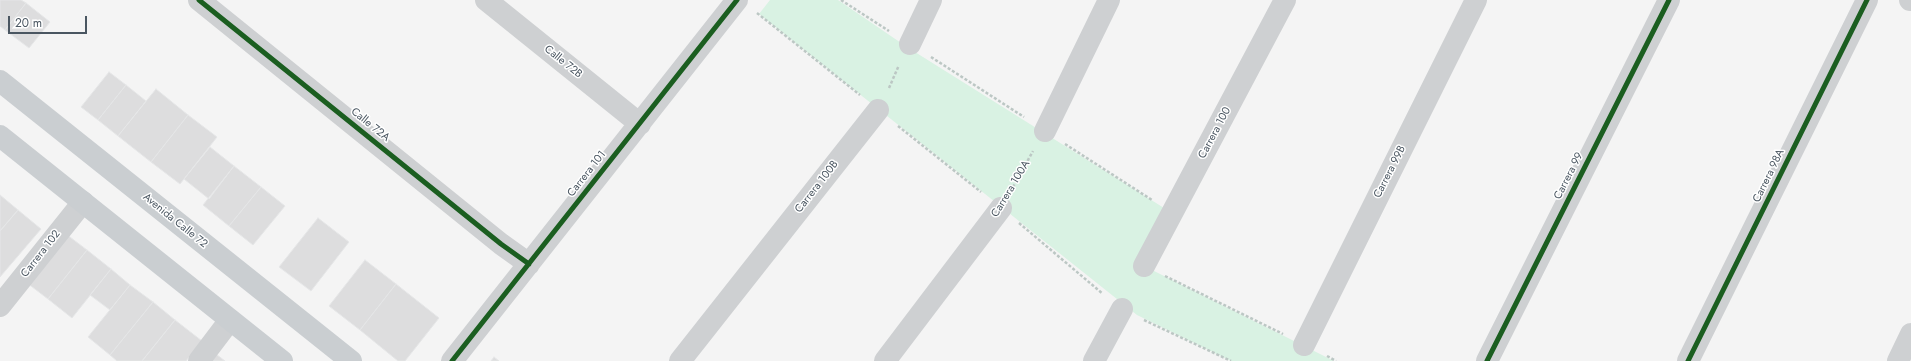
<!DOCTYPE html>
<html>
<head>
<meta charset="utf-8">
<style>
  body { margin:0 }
  #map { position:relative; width:1911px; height:361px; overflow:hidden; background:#f4f4f4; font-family:Jost,sans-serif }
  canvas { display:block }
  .scale { position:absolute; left:8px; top:16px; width:79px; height:18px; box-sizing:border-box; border:2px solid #4a5661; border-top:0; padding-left:5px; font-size:12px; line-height:14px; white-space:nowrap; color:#4a5661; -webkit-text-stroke:3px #fff; paint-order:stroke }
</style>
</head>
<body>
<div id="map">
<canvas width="1911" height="361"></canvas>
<div class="scale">20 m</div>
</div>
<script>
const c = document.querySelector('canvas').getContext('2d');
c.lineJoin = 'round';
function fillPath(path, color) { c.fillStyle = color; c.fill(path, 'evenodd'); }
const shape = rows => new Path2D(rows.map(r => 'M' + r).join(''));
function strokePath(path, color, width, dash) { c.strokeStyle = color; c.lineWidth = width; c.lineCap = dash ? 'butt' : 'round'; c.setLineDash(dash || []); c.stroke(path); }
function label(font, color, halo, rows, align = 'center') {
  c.font = font + ' Jost,sans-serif'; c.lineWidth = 3; c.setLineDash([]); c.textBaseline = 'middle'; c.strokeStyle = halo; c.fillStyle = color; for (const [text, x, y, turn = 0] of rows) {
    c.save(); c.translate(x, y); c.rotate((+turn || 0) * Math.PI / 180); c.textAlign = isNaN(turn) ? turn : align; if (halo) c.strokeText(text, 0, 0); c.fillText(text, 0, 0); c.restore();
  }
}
fillPath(shape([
  [770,0,838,0,907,47,1172,213,1144,266,1334,361,1231,361,1137,315,759,14]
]), '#d9f2e3');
const building = shape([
  [0,0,21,0,26,3,5,30,0,26,0,0],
  [26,3,50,22,29,48,5,30,26,3],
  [109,72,126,85,98,120,81,107,109,72],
  [126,85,146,101,118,136,98,120,126,85],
  [156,89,188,115,151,162,118,136,156,89],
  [188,115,217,137,180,184,151,162,188,115],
  [210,147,234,166,209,199,184,179,210,147],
  [234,166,261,187,229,226,203,205,234,166],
  [261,187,285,206,253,245,229,226,261,187],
  [0,195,18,210,0,231,0,195],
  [18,210,41,229,0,277,0,231,18,210],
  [318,218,349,242,311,291,279,267,318,218],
  [66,234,87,250,48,299,27,283,66,234],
  [87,250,111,269,72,318,48,299,87,250],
  [365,260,396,284,360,330,329,306,365,260],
  [111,269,130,285,110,310,90,295,111,269],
  [396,284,439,318,405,361,398,361,360,330,396,284],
  [130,285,153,302,110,355,88,337,130,285],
  [153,302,175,320,142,361,117,361,110,355,153,302],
  [175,320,202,341,186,361,142,361,175,320],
  [212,351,225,361,204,361,212,351],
  [494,357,499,361,491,361,494,357]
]);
fillPath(building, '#ddddde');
strokePath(building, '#e5e6e7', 1);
strokePath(shape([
  [841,0,889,31],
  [757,13,860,95],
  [931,57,1024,117],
  [889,88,899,65],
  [898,126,981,192],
  [1065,144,1152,200],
  [1013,187,1033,151],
  [1019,223,1103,294],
  [1165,276,1283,334],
  [1144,320,1231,361],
  [1327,356,1336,361]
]), '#bcc7c4', 2.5, [3, 2]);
strokePath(shape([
  [199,0,501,244,529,264],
  [486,0,640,124],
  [1910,0,1911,0],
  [910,44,931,0],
  [1045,131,1109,0],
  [1144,266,1285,0],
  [0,306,83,202],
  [1304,345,1476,0],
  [199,361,230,320],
  [452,361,737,0],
  [680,361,878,110],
  [885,361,1001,208],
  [1094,361,1122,309],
  [1487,361,1669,0],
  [1688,361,1867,0],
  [1898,361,1911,334]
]), '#ced0d2', 22);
strokePath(shape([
  [0,81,351,361],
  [0,136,282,361]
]), '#caced1', 22);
strokePath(shape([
  [199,0,501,244,529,264],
  [452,361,737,0],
  [1487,361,1669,0],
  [1688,361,1867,0]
]), '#1b5e20', 5);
label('11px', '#4a5661', '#fff', [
  ["Calle 72B",563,62,39],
  ["Calle 72A",370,125,39],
  ["Carrera 100",1215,133,-62],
  ["Carrera 99B",1390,172,-63],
  ["Carrera 101",587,174,-52],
  ["Carrera 99",1569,176,-63],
  ["Carrera 98A",1769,176,-64],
  ["Carrera 100B",817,187,-52],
  ["Carrera 100A",1011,189,-59],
  ["Avenida Calle 72",175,221,39],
  ["Carrera 102",41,254,-52]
]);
</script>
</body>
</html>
